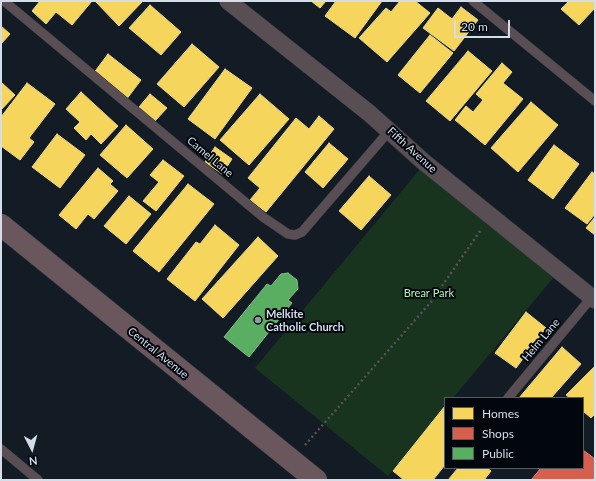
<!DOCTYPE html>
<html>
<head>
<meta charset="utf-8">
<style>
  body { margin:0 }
  #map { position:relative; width:596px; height:481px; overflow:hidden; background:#131c25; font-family:Lato,sans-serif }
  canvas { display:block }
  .frame { position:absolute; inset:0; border:2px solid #d4deea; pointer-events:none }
  .legend { position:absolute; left:444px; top:397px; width:140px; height:72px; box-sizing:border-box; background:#02060d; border:1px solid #565c65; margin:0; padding:5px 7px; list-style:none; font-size:12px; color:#d4deea }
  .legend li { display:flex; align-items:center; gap:8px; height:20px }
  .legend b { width:20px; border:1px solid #565c65 }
  .north { position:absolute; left:12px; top:429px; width:40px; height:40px; -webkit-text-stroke:3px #02060d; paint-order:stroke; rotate:174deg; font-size:11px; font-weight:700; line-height:16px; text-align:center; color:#d4deea }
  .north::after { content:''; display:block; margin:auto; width:14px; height:18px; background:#d4deea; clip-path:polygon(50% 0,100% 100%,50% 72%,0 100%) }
  .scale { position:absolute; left:454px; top:20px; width:56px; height:18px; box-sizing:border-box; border:2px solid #d4deea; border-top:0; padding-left:5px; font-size:12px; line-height:14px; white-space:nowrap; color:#d4deea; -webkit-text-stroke:3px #02060d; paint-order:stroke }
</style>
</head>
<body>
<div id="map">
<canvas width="596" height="481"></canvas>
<div class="frame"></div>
<ul class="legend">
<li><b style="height:11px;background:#f6d55c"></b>Homes</li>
<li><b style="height:11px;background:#d6604d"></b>Shops</li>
<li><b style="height:11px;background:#5aae61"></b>Public</li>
</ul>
<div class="north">N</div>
<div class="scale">20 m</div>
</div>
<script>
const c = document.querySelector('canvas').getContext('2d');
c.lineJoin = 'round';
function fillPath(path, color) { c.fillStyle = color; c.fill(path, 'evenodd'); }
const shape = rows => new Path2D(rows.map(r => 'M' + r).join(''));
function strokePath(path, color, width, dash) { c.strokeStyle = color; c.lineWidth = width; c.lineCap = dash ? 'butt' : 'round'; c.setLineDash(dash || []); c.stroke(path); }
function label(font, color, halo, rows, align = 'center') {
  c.font = font + ' Lato,sans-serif'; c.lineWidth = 4; c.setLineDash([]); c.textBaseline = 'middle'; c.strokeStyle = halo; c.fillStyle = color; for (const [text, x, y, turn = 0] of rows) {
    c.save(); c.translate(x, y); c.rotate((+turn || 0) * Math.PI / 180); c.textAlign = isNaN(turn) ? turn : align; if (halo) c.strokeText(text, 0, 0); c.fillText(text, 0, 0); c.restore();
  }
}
fillPath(shape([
  [425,163,559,271,453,398,445,398,445,407,388,476,255,368]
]), '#18341e');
const homes = shape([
  [40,1,92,1,72,25,56,12,46,24,32,11,40,1],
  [95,1,143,1,119,26,95,1],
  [311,1,326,1,320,8,311,1],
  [336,1,382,1,355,38,325,16,336,1],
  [400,1,415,1,430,13,387,62,359,38,386,8,391,12,400,1],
  [569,1,595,1,595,8,579,25,561,9,569,1],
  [150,5,181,32,161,55,129,28,150,5],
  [461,7,478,20,454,51,423,28,438,8,452,19,461,7],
  [1,26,10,34,1,44,1,26],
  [430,35,453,53,420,93,398,75,430,35],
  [192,44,219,67,184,107,157,84,192,44],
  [468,51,492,71,450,121,426,101,468,51],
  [108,54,141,80,126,100,93,74,108,54],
  [502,63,512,72,503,83,523,99,485,145,455,120,466,106,473,112,483,100,476,94,502,63],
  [225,69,252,88,215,139,188,119,225,69],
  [1,82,15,95,1,110,1,82],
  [27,83,55,104,29,138,34,142,20,160,1,146,1,117,27,83],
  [81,92,118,126,101,144,91,134,86,140,74,128,80,122,66,109,81,92],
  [150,94,167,108,155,121,139,107,150,94],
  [260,94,289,119,249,165,220,140,260,94],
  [531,102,558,125,518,172,491,148,531,102],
  [319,116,334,129,266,212,250,200,260,188,248,178,296,118,309,129,319,116],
  [126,125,153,149,127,178,100,155,126,125],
  [57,134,85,155,60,188,32,167,57,134],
  [329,143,348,159,323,188,305,172,329,143],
  [554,145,579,164,553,199,528,180,554,145],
  [215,147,232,159,222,174,205,162,215,147],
  [163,160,184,176,156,211,143,201,159,182,150,175,163,160],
  [98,168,113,181,110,184,118,191,94,219,88,214,76,229,59,215,98,168],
  [592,172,595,174,595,214,587,224,565,208,592,172],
  [369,176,391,195,361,230,339,211,369,176],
  [188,184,214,204,159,272,133,251,188,184],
  [129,196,151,214,126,244,104,226,129,196],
  [595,217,595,235,586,228,595,217],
  [215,225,239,245,195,301,167,279,196,242,200,244,215,225],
  [258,237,278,256,223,318,202,299,258,237],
  [526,312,546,328,516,368,495,353,526,312],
  [562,347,581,364,551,398,519,398,562,347],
  [595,366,595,414,591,418,583,411,583,398,570,398,566,395,595,366],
  [445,406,445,465,433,480,404,480,393,471,445,406],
  [458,468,487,468,491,471,484,480,448,480,458,468]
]);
fillPath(homes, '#f6d55c');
strokePath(homes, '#ecd887', 1);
const shops = shape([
  [583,450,595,459,595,477,592,480,531,480,541,468,583,468,583,450]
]);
fillPath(shops, '#d6604d');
strokePath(shops, '#d5867c', 1);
const public = shape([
  [288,273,297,280,298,289,288,300,292,303,249,357,224,337,267,284,271,286,281,274,288,273]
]);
fillPath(public, '#5aae61');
strokePath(public, '#7fbc8a', 1);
const lane = shape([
  [4,1,263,217,288,234,295,235,302,232,390,130],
  [473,1,595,101],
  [508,398,592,297],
  [1,449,38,480]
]);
const street = shape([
  [228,1,369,113,425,163,595,300]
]);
const primary = shape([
  [1,225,316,480]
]);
strokePath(lane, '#30373f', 10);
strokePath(street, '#30373f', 18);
strokePath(primary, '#30373f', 23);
strokePath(shape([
  [305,445,431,302,480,231]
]), '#5a5359', 2.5, [2, 3]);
strokePath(lane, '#594e53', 9);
strokePath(street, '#594e53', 17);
strokePath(primary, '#6a575e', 22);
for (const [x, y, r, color] of [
  [258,320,4,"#909aa5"]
]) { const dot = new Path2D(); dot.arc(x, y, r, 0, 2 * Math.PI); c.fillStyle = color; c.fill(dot); strokePath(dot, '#02060d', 1.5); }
label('11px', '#d4deea', '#02060d', [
  ["Fifth Avenue",412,150,42],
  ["Camel Lane",210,157,40],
  ["Helm Lane",541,340,-50],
  ["Central Avenue",158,353,39]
]);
label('11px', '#acfbb5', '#02060d', [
  ["Brear Park",429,293]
]);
label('bold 11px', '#d4deea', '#02060d', [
  ["Melkite",266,314],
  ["Catholic Church",266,327]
], 'left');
</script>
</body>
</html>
